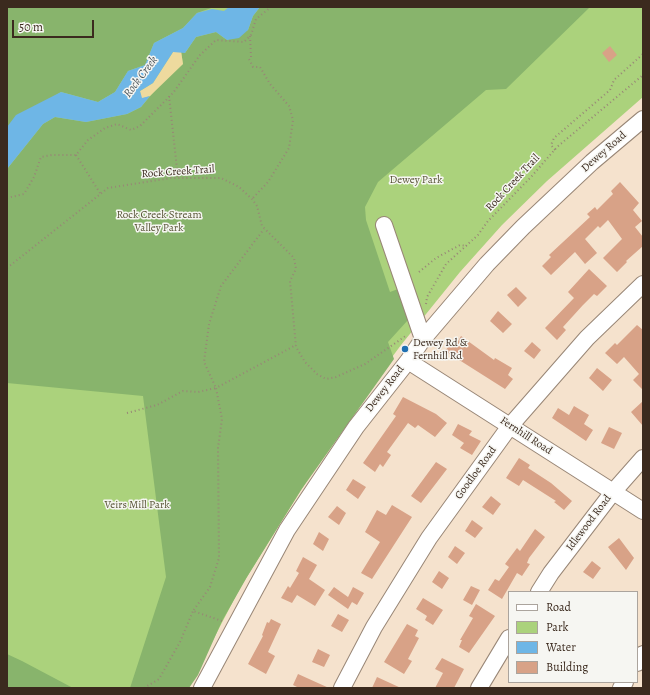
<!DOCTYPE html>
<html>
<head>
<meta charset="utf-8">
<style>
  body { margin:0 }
  #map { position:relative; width:650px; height:695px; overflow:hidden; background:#f5e2cd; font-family:Alegreya,serif }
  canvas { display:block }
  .frame { position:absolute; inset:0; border:8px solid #3b2a1e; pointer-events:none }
  .legend { position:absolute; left:508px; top:591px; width:130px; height:92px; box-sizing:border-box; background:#f6f6f2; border:1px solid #aba49d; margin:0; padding:5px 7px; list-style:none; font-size:12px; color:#3b2a1e }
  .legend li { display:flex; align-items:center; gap:8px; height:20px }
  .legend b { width:20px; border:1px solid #aba49d }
  .scale { position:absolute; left:12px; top:20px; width:82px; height:18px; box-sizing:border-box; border:2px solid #3b2a1e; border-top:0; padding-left:5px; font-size:12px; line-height:14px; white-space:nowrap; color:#3b2a1e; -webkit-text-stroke:3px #f6f6f2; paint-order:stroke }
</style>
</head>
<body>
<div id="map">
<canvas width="650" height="695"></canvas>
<div class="frame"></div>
<ul class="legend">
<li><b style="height:5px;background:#fff"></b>Road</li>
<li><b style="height:11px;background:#abd27c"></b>Park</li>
<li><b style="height:11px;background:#6eb6e6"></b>Water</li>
<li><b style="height:11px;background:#d8a287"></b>Building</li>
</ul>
<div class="scale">50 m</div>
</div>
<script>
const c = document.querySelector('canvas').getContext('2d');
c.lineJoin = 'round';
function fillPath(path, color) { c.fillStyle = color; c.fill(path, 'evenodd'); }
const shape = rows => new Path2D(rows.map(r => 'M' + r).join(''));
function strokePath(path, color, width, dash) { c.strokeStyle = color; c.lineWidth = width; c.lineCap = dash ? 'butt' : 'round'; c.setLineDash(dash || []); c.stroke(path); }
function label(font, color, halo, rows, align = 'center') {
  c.font = font + ' Alegreya,serif'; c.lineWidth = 3; c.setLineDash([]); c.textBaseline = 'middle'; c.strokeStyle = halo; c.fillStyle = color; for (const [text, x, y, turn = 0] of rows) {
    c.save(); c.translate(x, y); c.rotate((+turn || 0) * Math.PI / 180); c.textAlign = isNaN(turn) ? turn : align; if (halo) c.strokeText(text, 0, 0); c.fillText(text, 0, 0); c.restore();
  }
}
fillPath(shape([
  [7,7,643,7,643,97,547,181,502,225,460,272,401,345,339,429,240,588,188,688,7,688]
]), '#abd27c');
fillPath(shape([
  [7,7,214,7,197,13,183,28,154,43,145,65,128,71,115,92,98,102,61,92,7,127],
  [260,7,589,8,506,89,486,90,378,182,365,207,366,220,390,292,398,289,408,320,388,342,394,359,301,490,247,577,222,621,198,675,189,688,130,688,166,577,143,396,7,383,7,169,43,124,55,117,86,122,127,114,141,107,157,88,183,64,181,51,185,53,196,37,216,32,227,40,248,30,253,16],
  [7,654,22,661,73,688,7,688]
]), '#88b46c');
fillPath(shape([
  [181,51,183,64,150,96,141,99,140,91,153,83,173,52]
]), '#eeda9e');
fillPath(shape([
  [229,7,260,7,253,16,248,30,239,38,227,40,216,32,196,37,185,53,173,52,153,83,140,91,142,98,150,96,141,107,127,114,86,122,55,117,43,124,7,169,7,127,16,115,61,92,98,102,115,92,128,71,145,65,154,43,183,28,197,13,212,9,224,11]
]), '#6eb6e6');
fillPath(shape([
  [610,46,617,55,609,62,602,53],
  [620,182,639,203,633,210,642,221,635,227,643,237,643,246,626,261,627,262,617,272,603,258,622,239,608,220,600,228,598,226,585,239,597,253,585,264,575,252,551,275,542,266,551,257,549,255,590,217,587,214,595,207,597,210,613,194,611,191],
  [589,269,607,286,597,296,594,294,583,305,563,327,566,330,557,340,545,328,574,298,568,292],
  [516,287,527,298,518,307,507,295],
  [498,311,512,324,503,333,490,321],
  [637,325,643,330,643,390,633,380,639,374,624,357,617,364,605,353,615,343,617,345],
  [461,336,494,360,495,358,512,368,508,375,513,379,505,389,445,351,452,342,456,345],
  [532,342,541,350,534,359,524,351],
  [597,368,612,380,603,391,589,378],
  [403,397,436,414,447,423,435,437,418,425,415,428,408,423,387,452,391,455,383,467,380,464,375,472,363,463,396,416,393,414],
  [643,401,643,426,631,412],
  [574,406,589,415,584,424,593,430,586,441,552,418,558,408,569,415],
  [458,424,472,431,469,435,481,441,472,455,460,448,464,443,452,435],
  [609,427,622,433,614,449,601,443],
  [519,458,530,465,528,468,551,483,572,501,564,510,554,502,556,501,523,480,519,486,506,478],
  [436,462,447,469,421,503,411,496],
  [353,479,366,487,358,499,346,490],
  [491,496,501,504,493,515,482,507],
  [392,505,412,517,372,579,361,573,380,542,365,532,377,510,386,515],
  [337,506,346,513,339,525,328,517],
  [472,520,483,528,475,538,465,531],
  [535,529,545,537,529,558,527,563,530,564,522,576,517,573,502,599,488,590,495,579,499,581,509,567,505,564,517,548,520,551],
  [319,532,329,539,323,551,313,544],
  [619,538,634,558,626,570,608,547],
  [455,546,465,553,457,564,448,557],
  [303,557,317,565,309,579,325,590,315,606,297,595,292,603,281,598,288,586,290,588,299,573,296,571],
  [592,561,601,568,593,579,583,572],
  [439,571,449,578,442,589,432,582],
  [471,586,480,590,472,605,463,600],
  [334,587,348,597,353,587,364,593,357,605,352,602,348,609,328,595],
  [423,598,443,610,433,625,425,620,427,616,416,609],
  [476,604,495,616,469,653,459,647,462,640,460,640,473,618,469,616],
  [338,614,349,620,342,632,331,626],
  [271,619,281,624,268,652,275,656,266,674,248,664,263,636,262,635,267,622,269,623],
  [407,624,418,630,415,636,419,638,408,659,412,661,404,674,384,662],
  [318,649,330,655,324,667,312,662],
  [442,658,464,669,454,688,435,688,443,673,435,669],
  [298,674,329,688,299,688,293,685],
  [377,677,401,688,372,688]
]), '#d8a287');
const minor = shape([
  [384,225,423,339],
  [408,361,643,511],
  [539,592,551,573,613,492,643,458],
  [637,663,643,654],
  [202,688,287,530,356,427,408,361,423,339,487,264,523,227,592,162,643,119],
  [342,688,374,627,429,538,510,426,587,338,643,284],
  [479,688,509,638],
  [621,688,625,682]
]);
strokePath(minor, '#988676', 18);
strokePath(shape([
  [250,36,251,57,249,59,253,67,260,67,270,84,289,106,293,120,289,148,268,182,252,199],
  [169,96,178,178],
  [555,150,551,145,554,138,610,90,614,80,643,54],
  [76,155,100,193],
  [7,198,24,194,34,177,41,157,52,155,76,155,88,140,105,128,117,124,131,130,140,126,173,93,200,55,216,40,244,42,251,35,256,19,271,7],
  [7,268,108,188,171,178,221,178,239,187,252,199,257,206,262,226,294,258,296,269,290,281,296,347,305,362,317,374,326,379,336,377,365,364,407,335],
  [419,272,436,258,460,245,467,246],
  [426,304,427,297,446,264,478,235,488,221,531,177,557,147,643,75],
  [127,413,157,405,183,391,198,392,216,388,204,362,209,324,221,286,264,229],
  [222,621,193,611,210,587,219,558,218,448,222,419,216,388,296,345],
  [144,688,159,679,180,642,193,611]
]), '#988676', 2, [1, 3]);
strokePath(minor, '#fff', 16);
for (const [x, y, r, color] of [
  [405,349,4,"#1f6fb2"]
]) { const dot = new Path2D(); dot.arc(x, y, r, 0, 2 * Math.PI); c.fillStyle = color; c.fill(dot); strokePath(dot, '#f6f6f2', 1.5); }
label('11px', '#3b2a1e', '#f6f6f2', [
  ["Dewey Road",604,152,-41],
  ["Rock Creek Trail",178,172,-4],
  ["Rock Creek Trail",513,183,-47],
  ["Dewey Road",385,389,-52],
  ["Fernhill Road",526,436,33],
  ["Goodloe Road",476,473,-54],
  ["Idlewood Road",589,523,-53]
]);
label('11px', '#575436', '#f6f6f2', [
  ["Dewey Park",416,180],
  ["Rock Creek Stream",159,215],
  ["Valley Park",159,228],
  ["Veirs Mill Park",137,505]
]);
label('11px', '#3b2a1e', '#f6f6f2', [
  ["Dewey Rd &",413,343],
  ["Fernhill Rd",413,356]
], 'left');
label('italic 12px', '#4a545a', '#f6f6f2', [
  ["Rock Creek",141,77,-53]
]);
</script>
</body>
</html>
